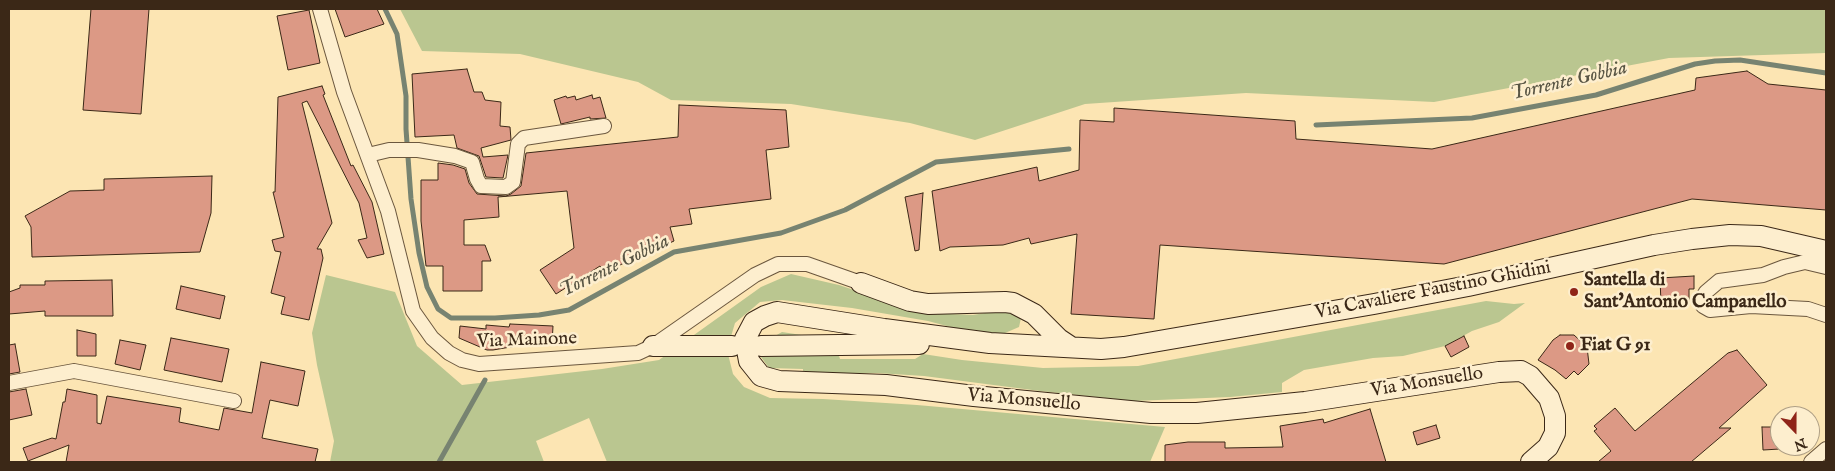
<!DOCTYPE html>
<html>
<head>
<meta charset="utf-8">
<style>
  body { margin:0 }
  #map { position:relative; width:1835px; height:471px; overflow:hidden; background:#fce5b3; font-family:"IM FELL English",serif }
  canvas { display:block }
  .frame { position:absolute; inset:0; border:10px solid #3b2817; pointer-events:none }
  .north { position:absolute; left:1770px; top:406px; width:50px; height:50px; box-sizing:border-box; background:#fdeece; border:1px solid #af9f85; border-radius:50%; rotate:158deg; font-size:14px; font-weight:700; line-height:20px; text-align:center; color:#3b2817 }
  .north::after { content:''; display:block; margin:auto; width:18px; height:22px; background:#8f2418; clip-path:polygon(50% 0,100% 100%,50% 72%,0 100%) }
</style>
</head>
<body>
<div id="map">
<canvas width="1835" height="471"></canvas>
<div class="frame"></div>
<div class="north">N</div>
</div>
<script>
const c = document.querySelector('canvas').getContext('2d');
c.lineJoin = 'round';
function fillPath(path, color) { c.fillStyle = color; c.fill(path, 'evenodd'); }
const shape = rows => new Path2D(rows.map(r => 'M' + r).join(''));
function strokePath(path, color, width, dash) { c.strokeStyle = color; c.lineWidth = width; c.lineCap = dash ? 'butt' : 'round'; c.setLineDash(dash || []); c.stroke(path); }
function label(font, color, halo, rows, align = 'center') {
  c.font = font + ' "IM FELL English",serif'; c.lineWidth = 5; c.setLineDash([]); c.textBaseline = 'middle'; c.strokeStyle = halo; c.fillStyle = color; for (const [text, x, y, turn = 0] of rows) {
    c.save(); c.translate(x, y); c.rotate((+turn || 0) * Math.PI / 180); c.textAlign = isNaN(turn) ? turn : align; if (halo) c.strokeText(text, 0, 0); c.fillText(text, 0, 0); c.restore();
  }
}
fillPath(shape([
  [400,9,1826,9,1826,53,1669,58,1434,102,1246,93,1085,104,975,140,910,123,791,104,671,100,638,82,520,54,422,51],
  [791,274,839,285,887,301,928,313,973,315,1003,310,1021,318,1019,327,1005,333,973,333,928,321,852,308,782,300,760,302,735,323,727,350,733,374,744,387,770,398,823,399,917,405,1165,427,1150,462,607,462,589,418,536,441,544,462,330,462,334,441,317,365,312,333,326,275,395,292,417,346,462,385,602,369,659,360,761,287],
  [1486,301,1514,304,1525,303,1499,322,1472,331,1445,346,1403,356,1373,358,1304,370,1282,383,1282,392,1230,397,1134,401,1040,391,924,376,877,373,803,373,803,369,769,368,761,357,766,341,782,332,834,340,840,359,915,359,923,354,962,360,1043,368,1138,366]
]), '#bac690');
strokePath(shape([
  [385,9,397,34,406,96,406,129,411,199,419,253,427,287,438,309,451,318,495,318,539,315,569,310,674,252,781,233,845,210,936,162,1069,149],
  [1316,125,1472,118,1596,95,1695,64,1715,61,1740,60,1826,73],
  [439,462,485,380]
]), '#778371', 5);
const building = shape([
  [91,9,149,9,141,114,83,110,91,9],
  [335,9,377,9,384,24,345,37,335,9],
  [309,10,320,63,288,70,277,16,309,10],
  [467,69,474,92,482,92,485,100,501,102,500,126,510,127,511,140,481,148,483,157,508,155,503,178,486,177,479,156,457,148,454,135,415,137,412,74,467,69],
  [1747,71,1768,84,1826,90,1826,210,1692,199,1444,264,1160,245,1154,319,1071,314,1077,234,1031,244,1029,238,1003,245,950,247,940,251,932,191,1037,167,1039,181,1079,170,1080,120,1114,122,1114,108,1295,121,1296,139,1432,149,1695,90,1696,78,1747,71],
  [322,86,325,94,323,95,351,166,353,165,372,202,384,254,367,258,358,240,367,238,359,203,307,101,302,103,332,223,317,249,321,249,323,258,309,320,281,314,285,297,271,293,281,252,275,251,272,240,284,237,273,192,275,192,278,97,322,86],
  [592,95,593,99,600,97,606,118,590,119,590,117,561,124,554,100,566,96,567,98,575,96,576,100,592,95],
  [679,105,786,110,789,147,766,150,771,199,689,209,692,224,670,227,674,241,604,272,600,266,556,294,540,270,574,248,567,191,498,197,499,217,464,220,464,245,485,245,491,261,482,261,482,291,443,291,443,266,426,266,421,221,421,180,438,180,438,163,453,165,465,169,469,183,477,194,506,196,511,194,521,186,526,153,678,137,679,105],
  [212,176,211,213,200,252,32,257,31,227,25,216,70,191,104,190,104,179,212,176],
  [923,193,919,250,915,251,905,197,923,193],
  [1694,276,1694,289,1689,289,1689,303,1661,304,1660,278,1694,276],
  [112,280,113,316,45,316,45,311,9,314,9,292,20,288,20,285,45,285,45,281,112,280],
  [181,286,225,296,220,319,176,309,181,286],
  [510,324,553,326,552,344,522,345,493,350,487,350,459,338,460,326,486,329,486,325,509,327,510,324],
  [77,330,96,334,96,356,77,356,77,330],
  [1560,335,1574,335,1587,347,1589,364,1578,375,1574,371,1566,379,1555,370,1538,360,1553,340,1560,335],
  [1464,336,1469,347,1451,357,1445,346,1464,336],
  [171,338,229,349,222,382,164,370,171,338],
  [120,340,146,345,140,370,115,364,120,340],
  [15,344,20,372,9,374,9,345,15,344],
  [1737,350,1767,385,1719,428,1731,428,1691,462,1598,462,1611,451,1594,431,1597,429,1594,426,1615,408,1635,431,1728,353,1737,350],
  [261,362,305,371,298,406,270,400,262,438,318,449,315,462,66,462,69,445,28,461,23,448,52,438,56,439,63,402,65,402,67,389,97,395,97,423,101,424,107,396,181,408,179,422,219,430,224,408,252,413,261,362],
  [26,389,32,415,9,420,9,392,26,389],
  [1370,409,1386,462,1165,462,1165,445,1188,442,1225,442,1225,448,1283,447,1280,426,1323,419,1324,423,1370,409],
  [1436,425,1440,438,1417,445,1413,432,1436,425],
  [1762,427,1780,427,1780,449,1763,450,1762,427]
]);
fillPath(building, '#dc9985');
strokePath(building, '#3b2817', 1);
const street = shape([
  [320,9,344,92,388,211,413,311,432,338,449,353,462,360,479,364,638,353,653,346,755,275,778,264,807,264,861,283],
  [368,155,389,150,418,150,455,156,472,162,477,179,481,186,506,187,513,182,518,144,524,138,604,126],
  [1826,267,1805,262,1784,267,1763,275,1719,281,1706,292,1701,301,1703,306,1710,310,1751,306,1808,309,1826,315],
  [9,383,74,371,234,401],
  [1811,462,1826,449]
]);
const secondary = shape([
  [861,283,910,301,928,304,1005,302,1013,303,1034,314,1059,339,1071,347],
  [653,346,732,346],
  [761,346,919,344],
  [1531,462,1548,447,1555,433,1555,416,1549,398,1530,376,1521,371,1499,372,1305,402,1197,413,1151,413,974,396,886,385,779,381,761,376,749,361,745,339,754,322,765,316,777,312,884,329,990,343,1101,349,1124,347,1374,304,1468,286,1654,245,1692,239,1730,235,1761,236,1826,251]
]);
strokePath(street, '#6b573e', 16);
strokePath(secondary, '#3b2817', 22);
strokePath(street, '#fdeece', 14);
strokePath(secondary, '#fdeece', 20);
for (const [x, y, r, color] of [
  [1574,292,5,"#8f2418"],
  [1570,346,5,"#8f2418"]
]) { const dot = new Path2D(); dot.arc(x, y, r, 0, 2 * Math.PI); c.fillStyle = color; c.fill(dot); strokePath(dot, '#fdeece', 2); }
label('bold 19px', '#3b2817', '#fdeece', [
  ["Santella di",1584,281],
  ["Sant'Antonio Campanello",1584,303],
  ["Fiat G 91",1580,346]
], 'left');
label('19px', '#3b2817', '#fdeece', [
  ["Via Cavaliere Faustino Ghidini",1433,291,-11],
  ["Via Mainone",527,341,-2],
  ["Via Monsuello",1427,383,-9],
  ["Via Monsuello",1024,401,5]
]);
label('italic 20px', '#595544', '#fdeece', [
  ["Torrente Gobbia",1569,82,-13],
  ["Torrente Gobbia",615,267,-26]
]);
</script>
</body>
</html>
